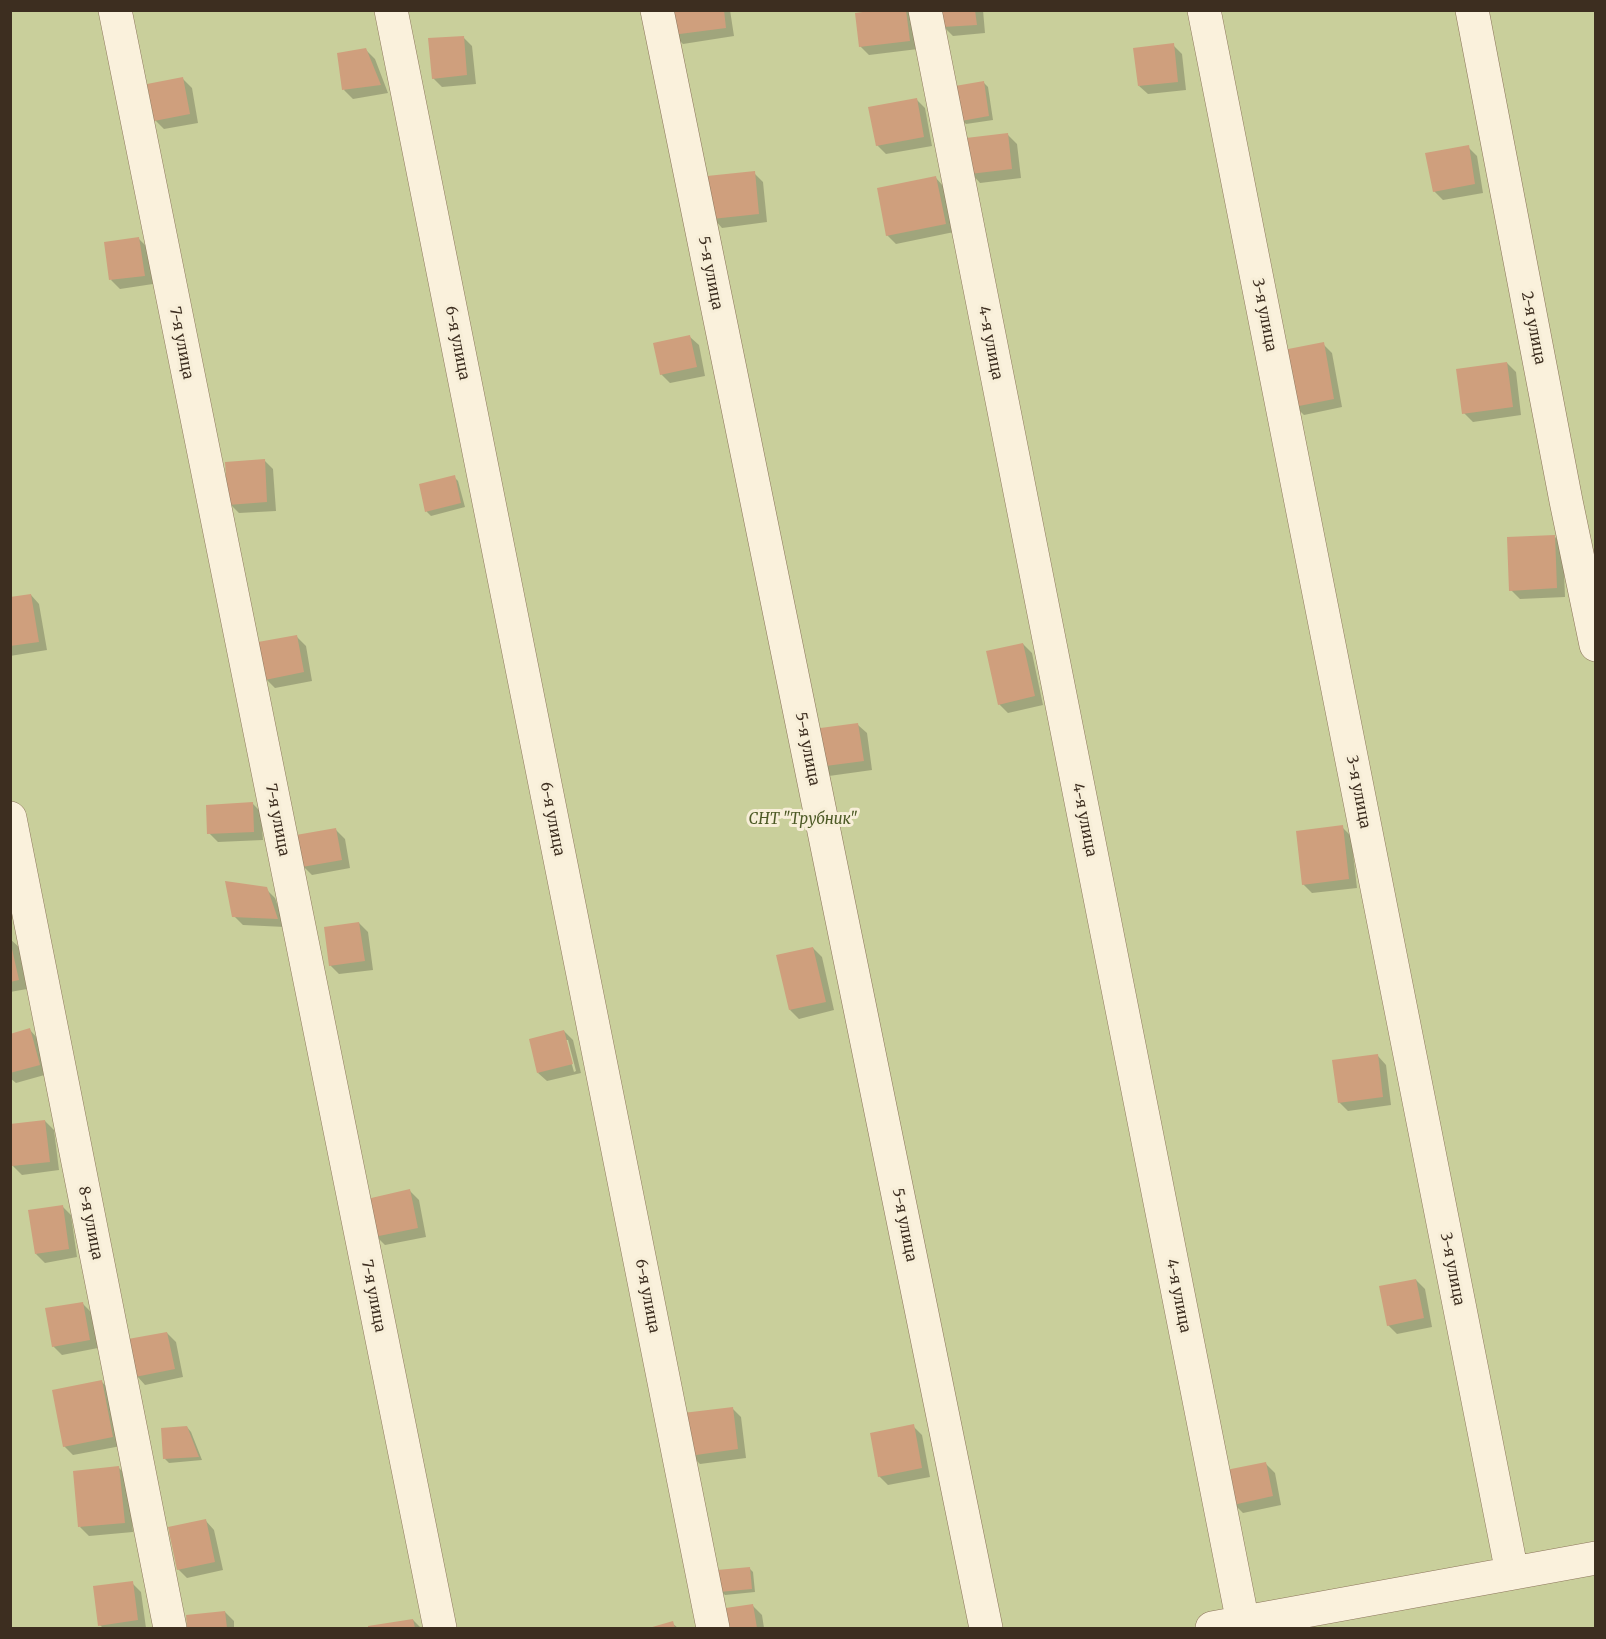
<!DOCTYPE html>
<html>
<head>
<meta charset="utf-8">
<style>
  body { margin:0 }
  #map { position:relative; width:1606px; height:1639px; overflow:hidden; background:#f0e4c8; font-family:Merriweather,serif }
  canvas { display:block }
  .frame { position:absolute; inset:0; border:12px solid #3d2e20; pointer-events:none }
</style>
</head>
<body>
<div id="map">
<canvas width="1606" height="1639"></canvas>
<div class="frame"></div>
</div>
<script>
const c = document.querySelector('canvas').getContext('2d');
c.lineJoin = 'round';
function fillPath(path, color) { c.fillStyle = color; c.fill(path, 'evenodd'); }
const shape = rows => new Path2D(rows.map(r => 'M' + r).join(''));
function strokePath(path, color, width, dash) { c.strokeStyle = color; c.lineWidth = width; c.lineCap = dash ? 'butt' : 'round'; c.setLineDash(dash || []); c.stroke(path); }
function label(font, color, halo, rows, align = 'center') {
  c.font = font + ' Merriweather,serif'; c.lineWidth = 6; c.setLineDash([]); c.textBaseline = 'middle'; c.strokeStyle = halo; c.fillStyle = color; for (const [text, x, y, turn = 0] of rows) {
    c.save(); c.translate(x, y); c.rotate((+turn || 0) * Math.PI / 180); c.textAlign = isNaN(turn) ? turn : align; if (halo) c.strokeText(text, 0, 0); c.fillText(text, 0, 0); c.restore();
  }
}
fillPath(shape([
  [11,11,1595,11,1595,1628,11,1628]
]), '#c9cf9b');
fillPath(shape([
  [670,10,730,10,734,36,683,44,674,35],
  [890,10,907,10,914,18,918,49,869,55,860,46],
  [943,10,983,10,985,33,953,36,944,27],
  [463,37,472,46,476,84,442,87,433,78],
  [1173,45,1182,54,1186,90,1148,94,1139,86],
  [366,50,375,59,388,93,353,99,344,90],
  [183,79,192,88,198,123,164,129,155,120],
  [984,83,988,87,993,120,966,124,962,120],
  [916,99,925,108,932,146,886,154,877,145],
  [1008,135,1017,144,1021,178,980,183,972,174],
  [1468,147,1477,156,1483,193,1443,200,1434,191],
  [754,173,763,182,767,222,722,228,714,219],
  [936,178,944,187,954,232,896,244,887,235],
  [139,239,148,248,153,284,120,289,111,280],
  [690,337,699,345,705,376,670,383,661,374],
  [1323,344,1332,353,1342,407,1304,415,1295,406],
  [1507,363,1516,372,1521,415,1473,422,1464,413],
  [264,460,273,469,276,511,239,513,230,504],
  [454,477,458,481,465,507,431,516,427,512,420,485],
  [1554,536,1563,545,1565,597,1520,599,1511,590],
  [31,595,39,604,47,650,10,656,10,599],
  [297,637,306,646,312,681,275,688,266,679],
  [1023,644,1032,653,1043,705,1008,713,999,704],
  [858,725,867,733,872,770,829,776,820,767],
  [252,803,261,812,263,840,218,842,209,833],
  [1342,827,1351,836,1357,888,1312,893,1303,884],
  [336,830,345,839,350,868,312,875,303,866],
  [266,889,275,898,285,927,243,925,234,916],
  [359,923,368,932,373,970,339,974,330,965],
  [10,939,20,948,27,989,10,992],
  [813,948,822,957,834,1010,799,1019,790,1010],
  [30,1030,38,1039,48,1074,16,1083,10,1078,10,1035],
  [564,1031,573,1040,581,1073,547,1081,538,1073],
  [565,1040,568,1040,576,1071,574,1072],
  [1378,1056,1386,1065,1391,1105,1348,1111,1339,1102],
  [45,1121,54,1130,59,1170,22,1175,13,1166,10,1126],
  [410,1191,419,1200,426,1237,385,1245,376,1236],
  [62,1206,71,1215,77,1257,45,1263,36,1254],
  [1416,1280,1425,1289,1432,1327,1397,1334,1388,1325],
  [83,1304,92,1313,98,1348,62,1355,53,1346],
  [167,1333,176,1342,183,1377,145,1385,137,1376],
  [102,1382,110,1391,121,1446,73,1455,64,1446],
  [732,1408,741,1417,746,1458,700,1464,691,1455],
  [913,1426,922,1435,930,1477,888,1485,879,1476],
  [187,1427,191,1432,202,1460,169,1463,165,1459],
  [1266,1464,1275,1473,1281,1505,1243,1513,1234,1504],
  [119,1468,128,1477,133,1532,89,1536,80,1527],
  [206,1521,214,1530,223,1570,187,1578,178,1569],
  [749,1568,753,1572,755,1592,725,1595,721,1591],
  [132,1583,141,1592,146,1628,103,1628,100,1625],
  [753,1606,762,1615,764,1628,723,1628],
  [225,1612,234,1621,234,1628,189,1628,187,1617],
  [413,1620,421,1628,370,1628,369,1627],
  [672,1623,678,1628,652,1628]
]), '#0003');
fillPath(shape([
  [669,10,724,10,726,28,672,35],
  [878,10,906,10,910,41,859,47,855,13],
  [941,10,975,10,977,25,943,27],
  [464,36,467,75,432,79,428,38],
  [1174,43,1178,82,1138,86,1133,48],
  [366,48,381,85,342,90,337,53],
  [183,77,190,114,154,121,147,84],
  [984,81,989,116,961,121,955,86],
  [917,98,924,137,876,146,868,107],
  [1008,133,1012,169,970,174,966,138],
  [1469,145,1475,184,1433,192,1425,153],
  [755,171,759,214,712,219,707,176],
  [936,176,946,224,886,236,877,188],
  [139,237,145,276,109,280,104,242],
  [690,335,697,367,660,375,653,343],
  [1324,342,1334,399,1294,407,1283,350],
  [1507,362,1513,407,1462,414,1456,369],
  [265,459,267,502,228,505,225,462],
  [455,475,461,503,425,512,419,484],
  [1555,535,1557,588,1509,591,1507,537],
  [31,594,39,642,10,646,10,597],
  [297,635,304,672,265,680,258,642],
  [1023,643,1035,696,998,705,986,651],
  [858,723,864,761,818,767,813,729],
  [253,802,254,832,207,834,206,805],
  [1343,825,1349,879,1302,885,1296,831],
  [336,828,342,860,302,867,296,835],
  [225,881,267,887,278,919,232,917],
  [359,922,365,961,329,966,324,927],
  [10,940,19,980,10,982],
  [813,947,826,1002,789,1010,776,955],
  [30,1028,40,1065,10,1073,10,1034],
  [564,1030,573,1064,537,1073,529,1039],
  [1378,1054,1383,1097,1338,1103,1332,1060],
  [45,1120,50,1162,12,1166,10,1124],
  [410,1189,418,1228,374,1237,367,1199],
  [63,1205,69,1249,35,1254,28,1210],
  [1416,1279,1424,1318,1387,1326,1379,1286],
  [83,1302,90,1340,52,1347,45,1308],
  [167,1332,175,1369,135,1377,128,1339],
  [102,1380,113,1437,63,1447,52,1390],
  [733,1407,738,1449,689,1456,683,1413],
  [914,1424,922,1468,878,1477,870,1433],
  [187,1426,199,1457,163,1459,161,1428],
  [1266,1462,1273,1496,1233,1505,1226,1470],
  [119,1466,125,1523,78,1527,73,1471],
  [206,1519,215,1562,177,1570,168,1527],
  [750,1567,752,1589,719,1592,717,1570],
  [133,1581,138,1620,98,1626,93,1586],
  [753,1604,757,1628,722,1628,719,1609],
  [225,1611,227,1628,187,1628,186,1615],
  [413,1619,415,1628,368,1628,368,1626],
  [673,1621,675,1628,649,1628]
]), '#cf9f7d');
const minor = shape([
  [115,10,440,1628],
  [391,10,713,1628],
  [657,10,986,1628],
  [925,10,1244,1628],
  [1204,10,1512,1573],
  [1472,10,1566,501,1596,645],
  [10,818,170,1628],
  [1212,1628,1596,1558]
]);
strokePath(minor, '#8d765c', 34);
strokePath(minor, '#faf1dc', 33);
label('15px', '#3d2e20', '#f7eed8', [
  ["5-я улица",710,273,79],
  ["3-я улица",1264,315,79],
  ["2-я улица",1533,328,79],
  ["7-я улица",181,343,79],
  ["6-я улица",457,343,79],
  ["4-я улица",990,343,79],
  ["5-я улица",807,749,79],
  ["3-я улица",1358,792,79],
  ["6-я улица",552,819,79],
  ["7-я улица",277,820,79],
  ["4-я улица",1084,820,79],
  ["8-я улица",90,1223,79],
  ["5-я улица",904,1225,79],
  ["3-я улица",1452,1269,79],
  ["7-я улица",373,1296,79],
  ["6-я улица",647,1296,79],
  ["4-я улица",1178,1296,79]
]);
label('italic 15px', '#4d5a26', '#f7eed8', [
  ["СНТ \"Трубник\"",803,820]
]);
</script>
</body>
</html>
